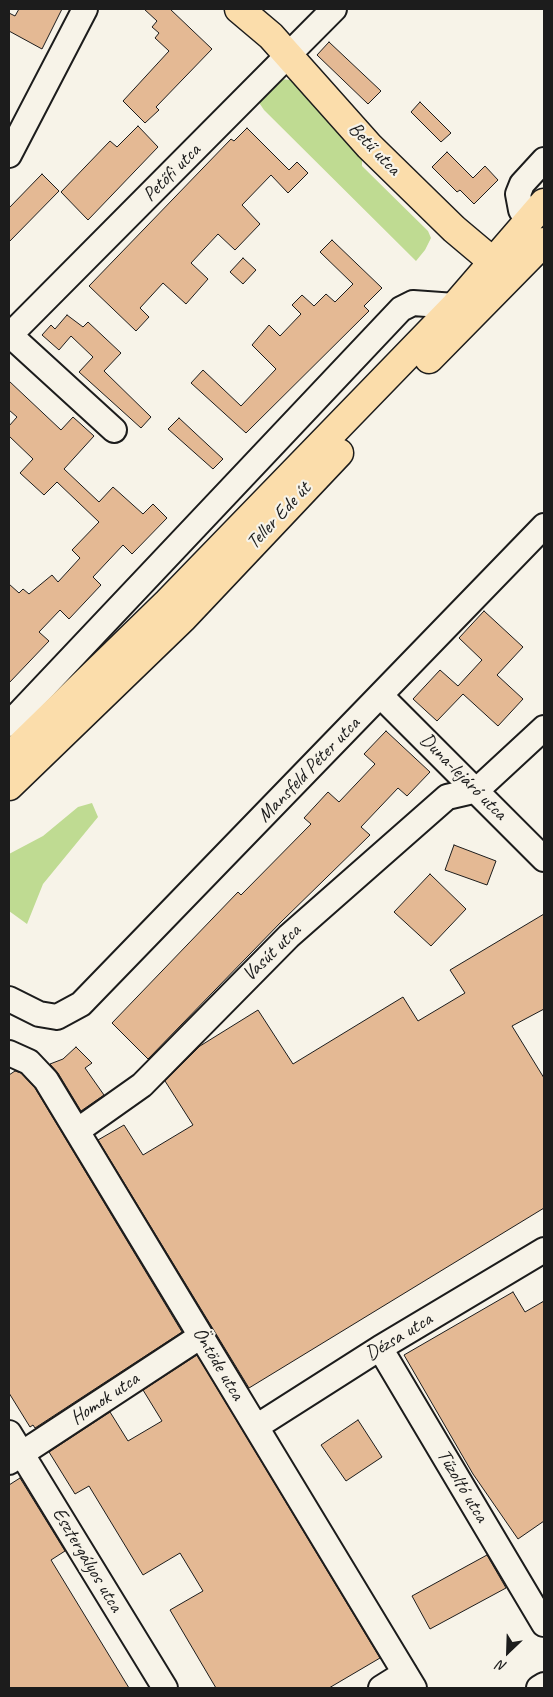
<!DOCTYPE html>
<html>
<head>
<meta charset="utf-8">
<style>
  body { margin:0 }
  #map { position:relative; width:553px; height:1697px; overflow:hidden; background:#f7f3e8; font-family:Caveat,sans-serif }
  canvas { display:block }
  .frame { position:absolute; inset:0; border:10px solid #1c1c1c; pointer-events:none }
  .north { position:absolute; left:483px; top:1627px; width:50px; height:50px; -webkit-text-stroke:4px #f7f3e8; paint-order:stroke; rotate:204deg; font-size:14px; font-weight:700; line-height:20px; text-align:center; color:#1c1c1c }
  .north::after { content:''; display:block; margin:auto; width:18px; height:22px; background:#1c1c1c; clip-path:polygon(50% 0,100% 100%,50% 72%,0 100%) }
</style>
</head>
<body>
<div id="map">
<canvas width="553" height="1697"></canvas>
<div class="frame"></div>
<div class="north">N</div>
</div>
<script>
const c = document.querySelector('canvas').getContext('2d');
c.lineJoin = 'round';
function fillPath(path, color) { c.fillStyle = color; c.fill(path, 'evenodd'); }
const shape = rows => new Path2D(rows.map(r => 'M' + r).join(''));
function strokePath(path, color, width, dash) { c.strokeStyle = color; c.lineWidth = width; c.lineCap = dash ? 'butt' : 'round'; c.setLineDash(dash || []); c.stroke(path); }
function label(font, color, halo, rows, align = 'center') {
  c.font = font + ' Caveat,sans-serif'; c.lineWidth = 4.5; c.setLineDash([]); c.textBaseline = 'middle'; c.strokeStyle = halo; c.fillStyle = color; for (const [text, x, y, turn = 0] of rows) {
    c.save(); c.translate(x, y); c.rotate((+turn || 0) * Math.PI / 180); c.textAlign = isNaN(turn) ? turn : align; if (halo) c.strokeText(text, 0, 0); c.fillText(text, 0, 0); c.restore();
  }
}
fillPath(shape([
  [281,79,299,81,362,156,362,166,428,231,431,238,425,250,416,261,264,110,258,101],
  [92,803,98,817,43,884,27,924,9,911,9,854,43,836,78,807]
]), '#bfdb92');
const building = shape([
  [19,9,62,9,42,49,9,31,9,13,15,16,19,9],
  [144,9,170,9,212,49,156,107,159,110,145,123,123,101,169,51,155,38,159,33,152,27,157,21,144,9],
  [329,42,381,91,368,104,317,55,329,42],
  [420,102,451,133,441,142,411,112,420,102],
  [138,126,158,147,88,220,61,192,110,141,117,147,138,126],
  [247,128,289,170,297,162,308,173,288,193,271,175,242,205,260,224,235,250,218,234,191,263,208,279,186,304,163,283,140,308,149,317,136,331,89,286,231,139,234,141,247,128],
  [447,152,473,178,485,166,498,180,474,204,460,190,457,192,432,167,447,152],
  [42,174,59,191,9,242,9,208,42,174],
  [332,240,382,288,364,306,369,311,246,433,191,383,203,370,241,406,276,369,252,345,269,325,280,336,301,314,292,305,302,295,314,306,326,294,335,302,353,284,320,252,332,240],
  [243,258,256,270,243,284,230,272,243,258],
  [67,315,83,327,88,322,121,353,104,371,151,417,141,428,79,372,93,357,71,336,59,350,42,335,51,325,55,329,67,315],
  [9,381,61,430,73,417,94,436,64,469,99,502,113,487,143,514,153,504,167,518,132,554,123,545,93,577,101,585,69,619,60,610,39,632,49,641,9,683,9,584,19,593,23,589,29,594,52,575,58,582,80,558,72,550,99,522,57,482,44,495,20,473,33,459,9,436,9,426,17,417,9,410,9,381],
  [179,418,223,459,213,469,168,429,179,418],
  [484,611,523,647,497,675,523,699,498,726,463,694,437,721,413,699,440,670,458,686,482,660,459,638,484,611],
  [386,731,430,772,407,796,398,788,361,827,370,835,282,921,148,1059,112,1023,238,892,241,895,311,824,304,818,328,792,339,802,375,764,364,754,386,731],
  [454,845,496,861,487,885,445,870,454,845],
  [430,874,466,909,431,946,394,912,430,874],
  [544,914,544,1009,512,1026,544,1078,544,1208,249,1388,98,1140,124,1125,143,1155,193,1125,165,1081,200,1046,258,1010,293,1064,403,997,418,1021,465,993,450,970,544,914],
  [76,1047,92,1063,85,1068,104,1095,81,1111,58,1073,50,1064,63,1059,76,1047],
  [15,1071,21,1073,35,1088,182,1332,35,1428,33,1425,30,1427,9,1393,9,1075,15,1071],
  [513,1292,525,1312,544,1301,544,1521,518,1539,473,1474,404,1355,513,1292],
  [197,1355,380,1658,329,1688,216,1688,170,1610,203,1591,180,1553,143,1575,89,1486,75,1494,49,1452,110,1412,128,1441,162,1421,143,1390,197,1355],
  [358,1420,382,1457,346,1481,321,1445,358,1420],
  [20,1478,65,1551,51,1560,129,1688,9,1688,9,1485,20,1478],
  [487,1555,506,1588,430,1629,412,1596,487,1555]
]);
fillPath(building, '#e4b994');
strokePath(building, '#1c1c1c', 1);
const minor = shape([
  [9,155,85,9],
  [527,220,521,210,518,194,522,184,544,160],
  [10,335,114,430],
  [9,336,334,9],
  [381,696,544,859],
  [9,724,401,309,413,303,455,306],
  [9,999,39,1014,57,1017,81,1004,544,526],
  [9,1053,29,1062,46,1080,414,1688],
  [77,1131,142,1085,289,936,447,797,477,790,544,728],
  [380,1348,544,1624],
  [256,1427,380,1348,544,1250],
  [9,1433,165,1688],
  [9,1462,201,1336],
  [381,1688,405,1673],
  [539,1688,544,1685]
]);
const major = shape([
  [239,9,271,36,369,146,454,229,492,261,509,266],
  [429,359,544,242],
  [9,757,168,602,455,306,544,203],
  [9,786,183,618,339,453]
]);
strokePath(minor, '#1c1c1c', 28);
strokePath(major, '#1c1c1c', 31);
strokePath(minor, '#f7f3e8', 24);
strokePath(major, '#fbddab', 28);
label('20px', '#1c1c1c', '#f7f3e8', [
  ["Betű utca",374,149,46],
  ["Petőfi utca",172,173,-45],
  ["Teller Ede út",279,516,-47],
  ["Mansfeld Péter utca",309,770,-46],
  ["Duna-lejáró utca",463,777,45],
  ["Vasút utca",272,953,-44],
  ["Dézsa utca",399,1337,-31],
  ["Öntöde utca",218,1364,59],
  ["Homok utca",105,1399,-34],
  ["Tűzoltó utca",462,1486,59],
  ["Esztergályos utca",87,1560,59]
]);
</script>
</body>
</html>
